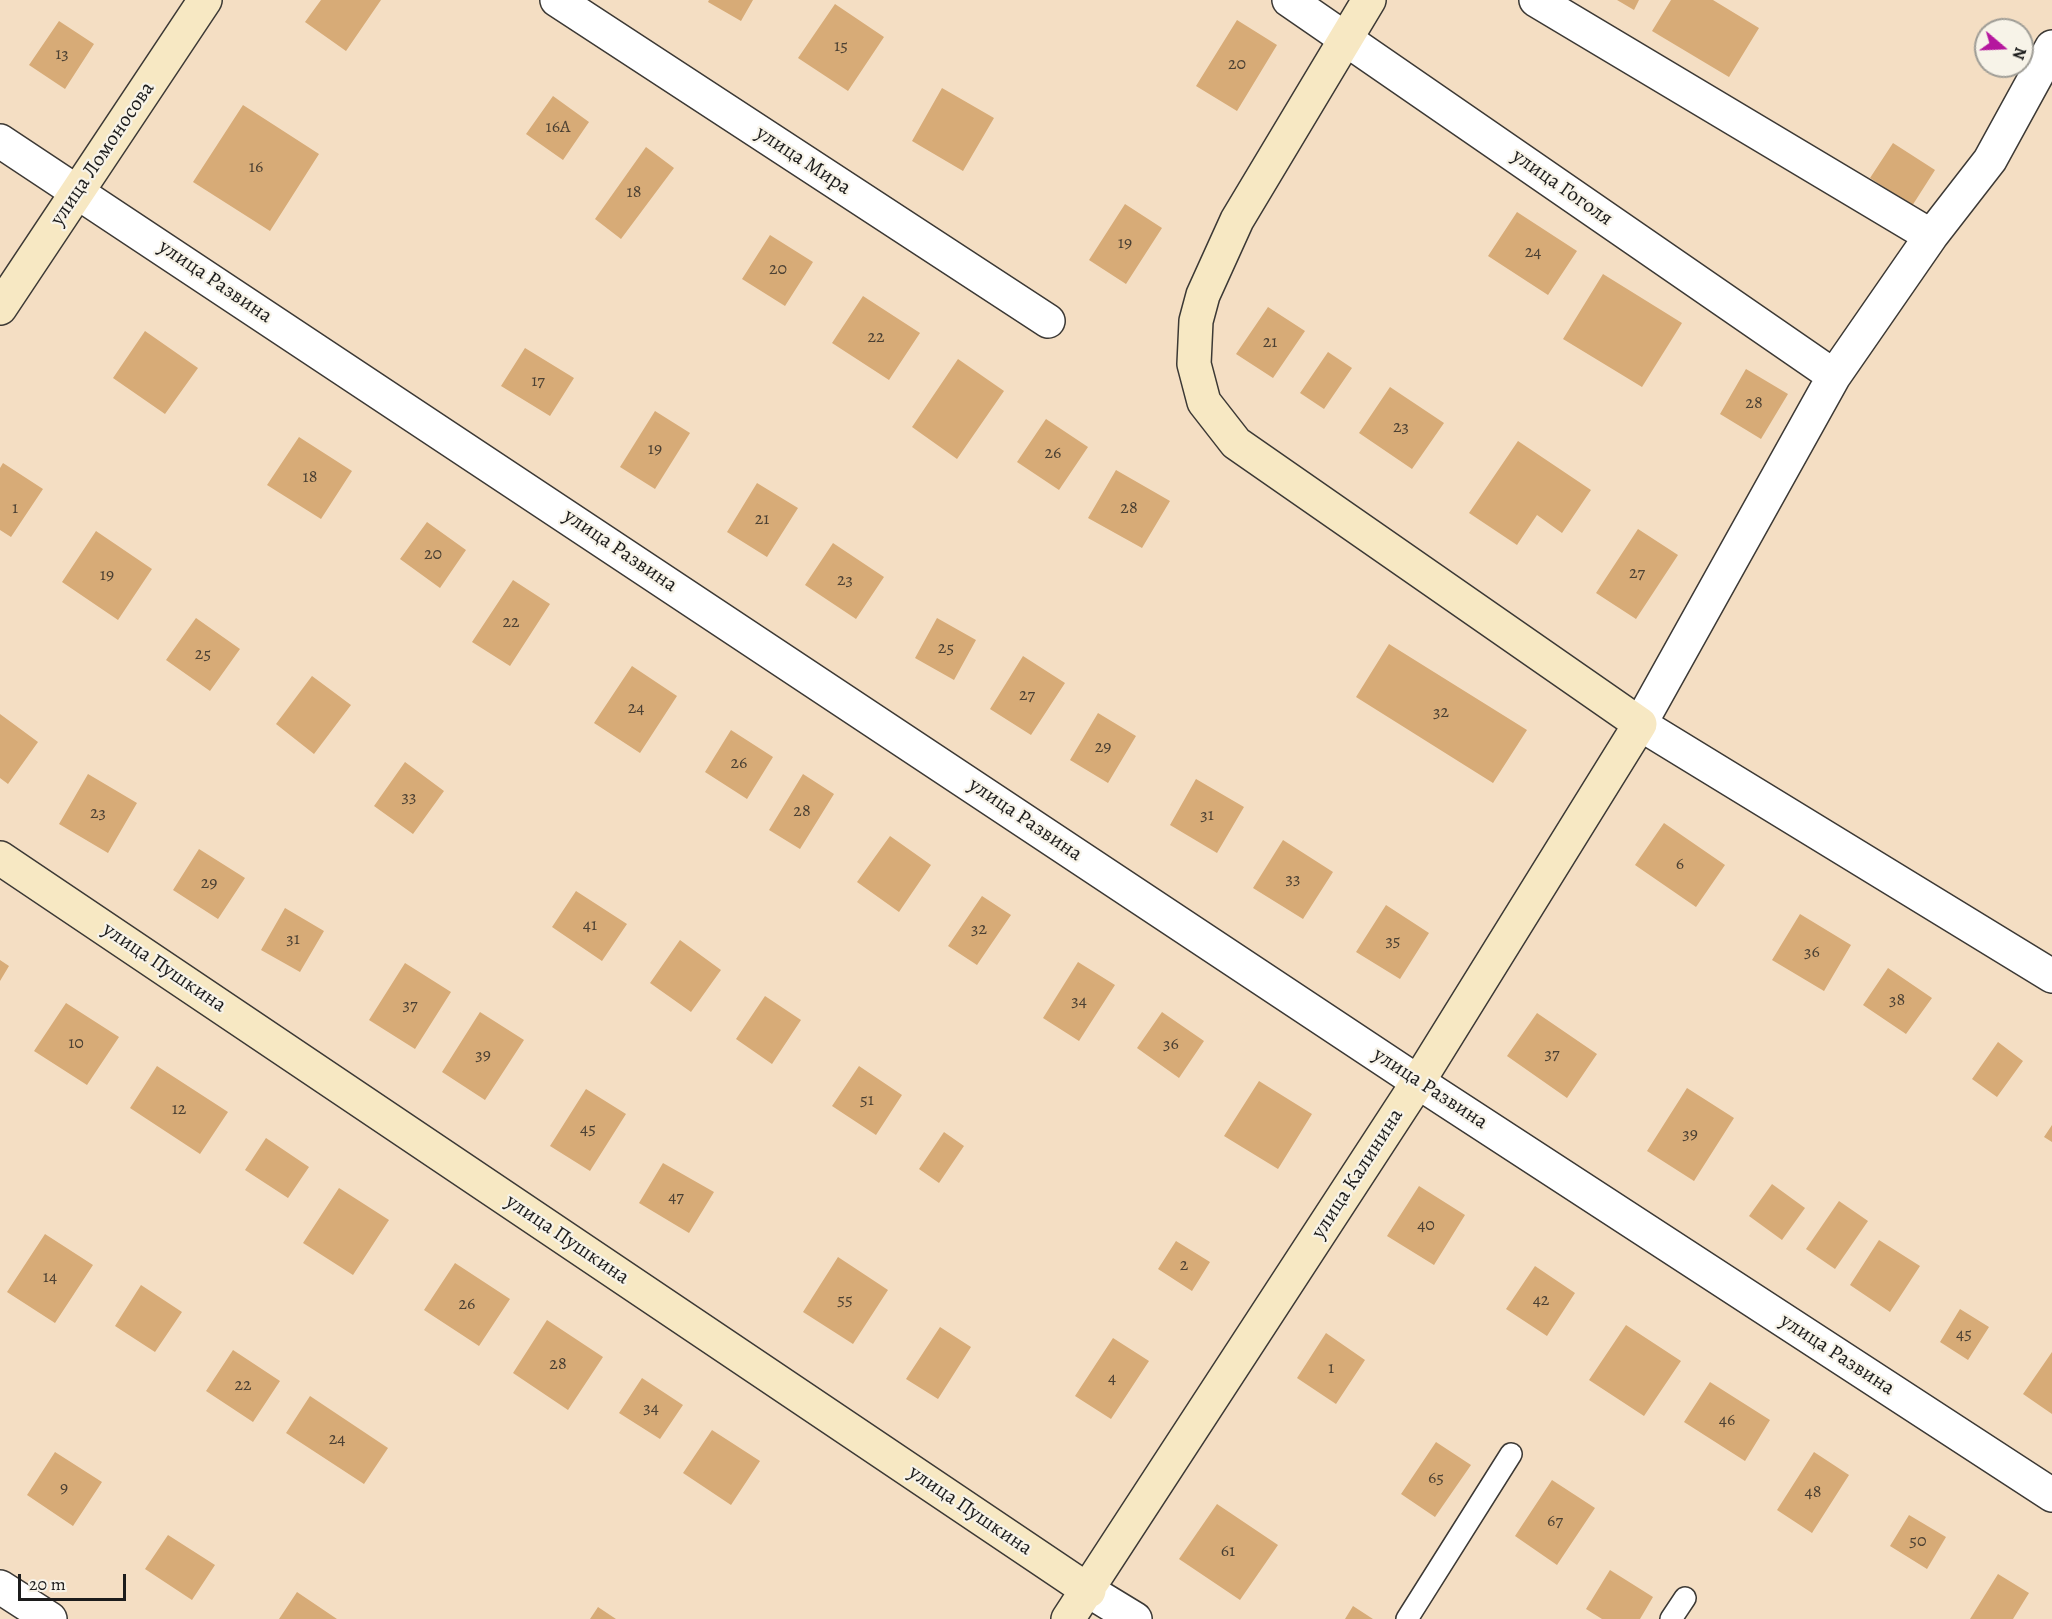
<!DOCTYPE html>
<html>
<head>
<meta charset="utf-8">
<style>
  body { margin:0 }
  #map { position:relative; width:2052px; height:1619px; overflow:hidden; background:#f4dec3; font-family:Alegreya,serif }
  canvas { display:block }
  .north { position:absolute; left:1974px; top:18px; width:60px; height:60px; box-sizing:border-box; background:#f7f3e8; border:2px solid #9f9d96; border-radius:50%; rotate:109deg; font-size:16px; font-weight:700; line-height:24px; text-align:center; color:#1c1c1c }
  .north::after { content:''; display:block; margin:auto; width:21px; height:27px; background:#b5179e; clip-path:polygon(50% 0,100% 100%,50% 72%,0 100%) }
  .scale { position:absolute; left:18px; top:1574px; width:108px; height:27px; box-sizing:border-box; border:3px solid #1c1c1c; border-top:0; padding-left:8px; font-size:18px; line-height:21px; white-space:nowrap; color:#1c1c1c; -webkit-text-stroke:4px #f7f3e8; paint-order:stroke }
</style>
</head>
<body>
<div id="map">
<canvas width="2052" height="1619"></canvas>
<div class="north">N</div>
<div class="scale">20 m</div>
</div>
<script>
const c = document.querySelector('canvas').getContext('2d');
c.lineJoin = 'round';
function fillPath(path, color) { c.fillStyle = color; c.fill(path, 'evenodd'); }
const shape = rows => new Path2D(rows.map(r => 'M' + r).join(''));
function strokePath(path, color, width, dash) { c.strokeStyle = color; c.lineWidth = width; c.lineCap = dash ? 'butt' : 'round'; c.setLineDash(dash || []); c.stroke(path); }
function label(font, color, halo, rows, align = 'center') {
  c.font = font + ' Alegreya,serif'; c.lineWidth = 4.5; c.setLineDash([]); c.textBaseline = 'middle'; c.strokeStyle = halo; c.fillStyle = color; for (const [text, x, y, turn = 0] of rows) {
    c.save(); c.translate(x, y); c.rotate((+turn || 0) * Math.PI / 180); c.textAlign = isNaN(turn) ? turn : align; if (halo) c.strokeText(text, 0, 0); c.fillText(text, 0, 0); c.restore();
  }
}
fillPath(shape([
  [321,0,381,0,346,51,305,22],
  [709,0,753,0,741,21,708,2],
  [1617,0,1639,0,1634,10],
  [1671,0,1713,0,1759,28,1729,77,1652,31],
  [835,4,884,37,848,91,798,58],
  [1237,20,1277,45,1237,111,1196,86],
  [59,21,94,44,65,89,29,65],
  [942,88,994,118,963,171,912,141],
  [553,96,589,122,563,160,526,134],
  [243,105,319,154,270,231,193,182],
  [1893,143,1935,170,1912,206,1870,178],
  [646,147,674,168,621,239,595,219],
  [1125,204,1162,228,1126,284,1089,260],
  [1517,212,1577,251,1548,295,1488,256],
  [770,235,813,262,785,306,742,279],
  [1603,274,1682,323,1642,387,1563,339],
  [863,296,920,333,889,380,832,343],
  [1268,307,1305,331,1273,378,1236,354],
  [145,331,198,368,165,414,113,378],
  [525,348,574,378,550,416,501,386],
  [1328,352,1352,368,1324,409,1300,393],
  [958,359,1004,391,957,459,912,427],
  [1746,369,1788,394,1761,439,1720,414],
  [1390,387,1444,423,1412,469,1359,433],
  [655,411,690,433,655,489,620,467],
  [1046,419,1088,447,1059,490,1017,462],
  [299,437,352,471,321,519,267,485],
  [1518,441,1591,490,1562,533,1537,515,1517,545,1469,513],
  [3,463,43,489,11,537,0,530,0,468],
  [1116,470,1170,501,1142,548,1088,518],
  [757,483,798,508,767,557,727,532],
  [427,522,466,550,440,588,400,559],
  [1638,529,1678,555,1636,619,1596,593],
  [96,531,152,569,118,620,62,582],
  [833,543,884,577,856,619,805,585],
  [513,580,550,604,510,666,472,642],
  [196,618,240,649,210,691,166,660],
  [937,618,976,640,954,680,915,658],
  [1389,644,1527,730,1493,783,1356,697],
  [1023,656,1065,683,1031,735,990,709],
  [632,666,677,696,640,753,594,723],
  [312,676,351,705,314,754,276,724],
  [1098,713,1136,736,1108,783,1070,760],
  [0,714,38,742,8,784,0,778],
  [731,730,773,757,747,799,705,772],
  [405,762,444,791,413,834,374,806],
  [88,774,137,803,108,853,59,824],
  [803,774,834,794,800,849,769,830],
  [1196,779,1244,807,1217,853,1170,825],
  [1664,823,1725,865,1696,907,1635,865],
  [890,836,931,865,899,912,857,882],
  [1283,840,1333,872,1303,919,1253,888],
  [199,849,245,878,218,919,173,890],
  [576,891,627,924,602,961,552,927],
  [982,896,1011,915,977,965,948,946],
  [1386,905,1429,933,1400,979,1356,952],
  [285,908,324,931,300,972,261,950],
  [1800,914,1851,945,1824,991,1772,960],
  [680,940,721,970,691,1012,650,983],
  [0,960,9,966,0,981],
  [1078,962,1115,985,1079,1041,1043,1018],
  [405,963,451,992,415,1049,369,1020],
  [1888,968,1932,998,1906,1034,1863,1005],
  [765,996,801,1020,772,1064,736,1039],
  [66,1003,119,1037,87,1085,34,1051],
  [480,1012,524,1040,485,1100,442,1072],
  [1162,1012,1204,1041,1179,1078,1137,1048],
  [1537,1013,1597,1054,1567,1098,1507,1056],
  [1998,1042,2023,1061,1997,1097,1972,1079],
  [157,1066,228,1112,200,1154,130,1108],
  [859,1066,902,1095,876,1135,832,1106],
  [1259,1081,1312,1114,1278,1169,1224,1136],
  [1687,1088,1734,1118,1694,1181,1647,1151],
  [586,1089,626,1114,590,1171,550,1146],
  [2052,1125,2052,1142,2044,1137],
  [944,1132,964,1146,939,1183,919,1169],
  [266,1138,309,1167,288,1198,245,1170],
  [663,1163,714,1192,689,1233,639,1203],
  [1772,1184,1805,1208,1782,1240,1749,1216],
  [1419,1186,1465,1215,1434,1265,1387,1236],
  [339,1188,389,1220,353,1275,303,1243],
  [1839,1201,1868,1221,1835,1269,1806,1249],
  [45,1234,93,1265,55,1323,7,1292],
  [1879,1240,1920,1266,1890,1312,1850,1285],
  [1176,1241,1210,1262,1192,1291,1158,1269],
  [838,1257,888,1290,853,1344,803,1312],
  [455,1263,510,1299,479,1346,424,1310],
  [1535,1266,1575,1293,1547,1336,1506,1309],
  [141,1285,182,1312,155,1352,115,1326],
  [1960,1309,1989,1327,1968,1360,1940,1342],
  [547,1320,603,1357,568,1410,513,1373],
  [1626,1325,1681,1361,1644,1416,1589,1380],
  [940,1327,971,1347,938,1399,906,1379],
  [1326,1333,1365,1360,1336,1404,1297,1378],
  [1113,1338,1149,1361,1111,1419,1075,1396],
  [233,1350,280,1381,253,1422,206,1391],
  [2052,1352,2052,1414,2023,1394],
  [642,1378,683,1405,660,1439,619,1413],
  [1710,1382,1770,1420,1745,1461,1684,1422],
  [310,1396,388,1448,364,1484,286,1433],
  [712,1430,760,1461,731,1505,683,1473],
  [1436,1442,1471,1465,1435,1517,1401,1494],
  [55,1452,102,1482,73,1526,27,1495],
  [1814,1452,1849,1475,1812,1533,1777,1510],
  [1552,1480,1595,1508,1557,1565,1515,1536],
  [1217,1504,1278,1545,1240,1600,1179,1559],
  [1909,1515,1946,1537,1927,1569,1890,1546],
  [168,1535,215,1565,192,1600,145,1569],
  [1610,1570,1653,1597,1640,1619,1602,1619,1586,1609],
  [1998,1574,2029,1593,2013,1619,1970,1619],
  [297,1592,337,1619,279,1619],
  [1353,1606,1373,1619,1345,1619],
  [598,1607,616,1619,590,1619]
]), '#d7ab77');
const lane = shape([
  [1407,1619,1511,1454],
  [1671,1619,1685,1598]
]);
const street = shape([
  [557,0,1048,321],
  [1289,0,1834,376],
  [1536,0,1931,236],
  [2052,47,1990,160,1931,236,1834,376,1640,724,2052,976],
  [0,141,1418,1082,2052,1495],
  [0,1587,50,1619],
  [1089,1591,1135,1619]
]);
const secondary = shape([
  [0,308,205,0],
  [0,858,1089,1591],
  [1068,1619,1418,1082,1640,724,1236,443,1204,402,1194,364,1196,321,1203,295,1237,220,1369,0]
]);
strokePath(lane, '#3c3935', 24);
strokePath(street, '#3c3935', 36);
strokePath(secondary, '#3c3935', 36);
strokePath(lane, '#fff', 21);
strokePath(street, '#fff', 33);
strokePath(secondary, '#f7e8c3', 33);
label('18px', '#4b4033', null, [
  ["15",841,47],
  ["13",62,55],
  ["20",1237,65],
  ["16А",558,128],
  ["16",256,168],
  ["18",634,193],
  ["19",1125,244],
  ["24",1533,253],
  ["20",778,270],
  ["22",876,338],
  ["21",1270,343],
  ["17",538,382],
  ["28",1754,404],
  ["23",1401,428],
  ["19",655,450],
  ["26",1053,454],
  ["18",310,478],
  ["1",15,509],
  ["28",1129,509],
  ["21",762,520],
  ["20",433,555],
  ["27",1637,574],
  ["19",107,576],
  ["23",845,581],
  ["22",511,623],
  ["25",946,649],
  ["25",203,655],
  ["27",1027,696],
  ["24",636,709],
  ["32",1441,713],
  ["29",1103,748],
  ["26",739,764],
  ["33",409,798],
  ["28",802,812],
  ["23",98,814],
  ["31",1207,816],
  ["6",1680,865],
  ["33",1293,880],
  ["29",209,884],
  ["41",590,926],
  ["32",979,930],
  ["31",293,940],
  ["35",1393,942],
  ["36",1812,953],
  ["38",1897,1001],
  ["34",1079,1002],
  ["37",410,1006],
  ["10",76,1044],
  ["36",1171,1045],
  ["37",1552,1055],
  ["39",483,1056],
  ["51",867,1101],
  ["12",179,1110],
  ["45",588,1130],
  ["39",1690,1135],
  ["47",676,1198],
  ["40",1426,1226],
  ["2",1184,1266],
  ["14",50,1278],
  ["55",845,1301],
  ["42",1541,1301],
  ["26",467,1305],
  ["45",1964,1335],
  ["28",558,1365],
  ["1",1331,1369],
  ["4",1112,1379],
  ["22",243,1386],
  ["34",651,1409],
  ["46",1727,1421],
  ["24",337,1440],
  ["65",1436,1479],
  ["9",64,1489],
  ["48",1813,1493],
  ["67",1555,1522],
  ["50",1918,1542],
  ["61",1228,1552]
]);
label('21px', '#1c1c1c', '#f7f3e8', [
  ["улица Ломоносова",103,154,-56],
  ["улица Мира",803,161,33],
  ["улица Гоголя",1562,188,35],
  ["улица Развина",215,282,34],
  ["улица Развина",620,551,34],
  ["улица Развина",1025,820,34],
  ["улица Пушкина",164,968,34],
  ["улица Развина",1430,1089,33],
  ["улица Калинина",1358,1174,-57],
  ["улица Пушкина",567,1240,34],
  ["улица Развина",1837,1355,33],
  ["улица Пушкина",970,1511,34]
]);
</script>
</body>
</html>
